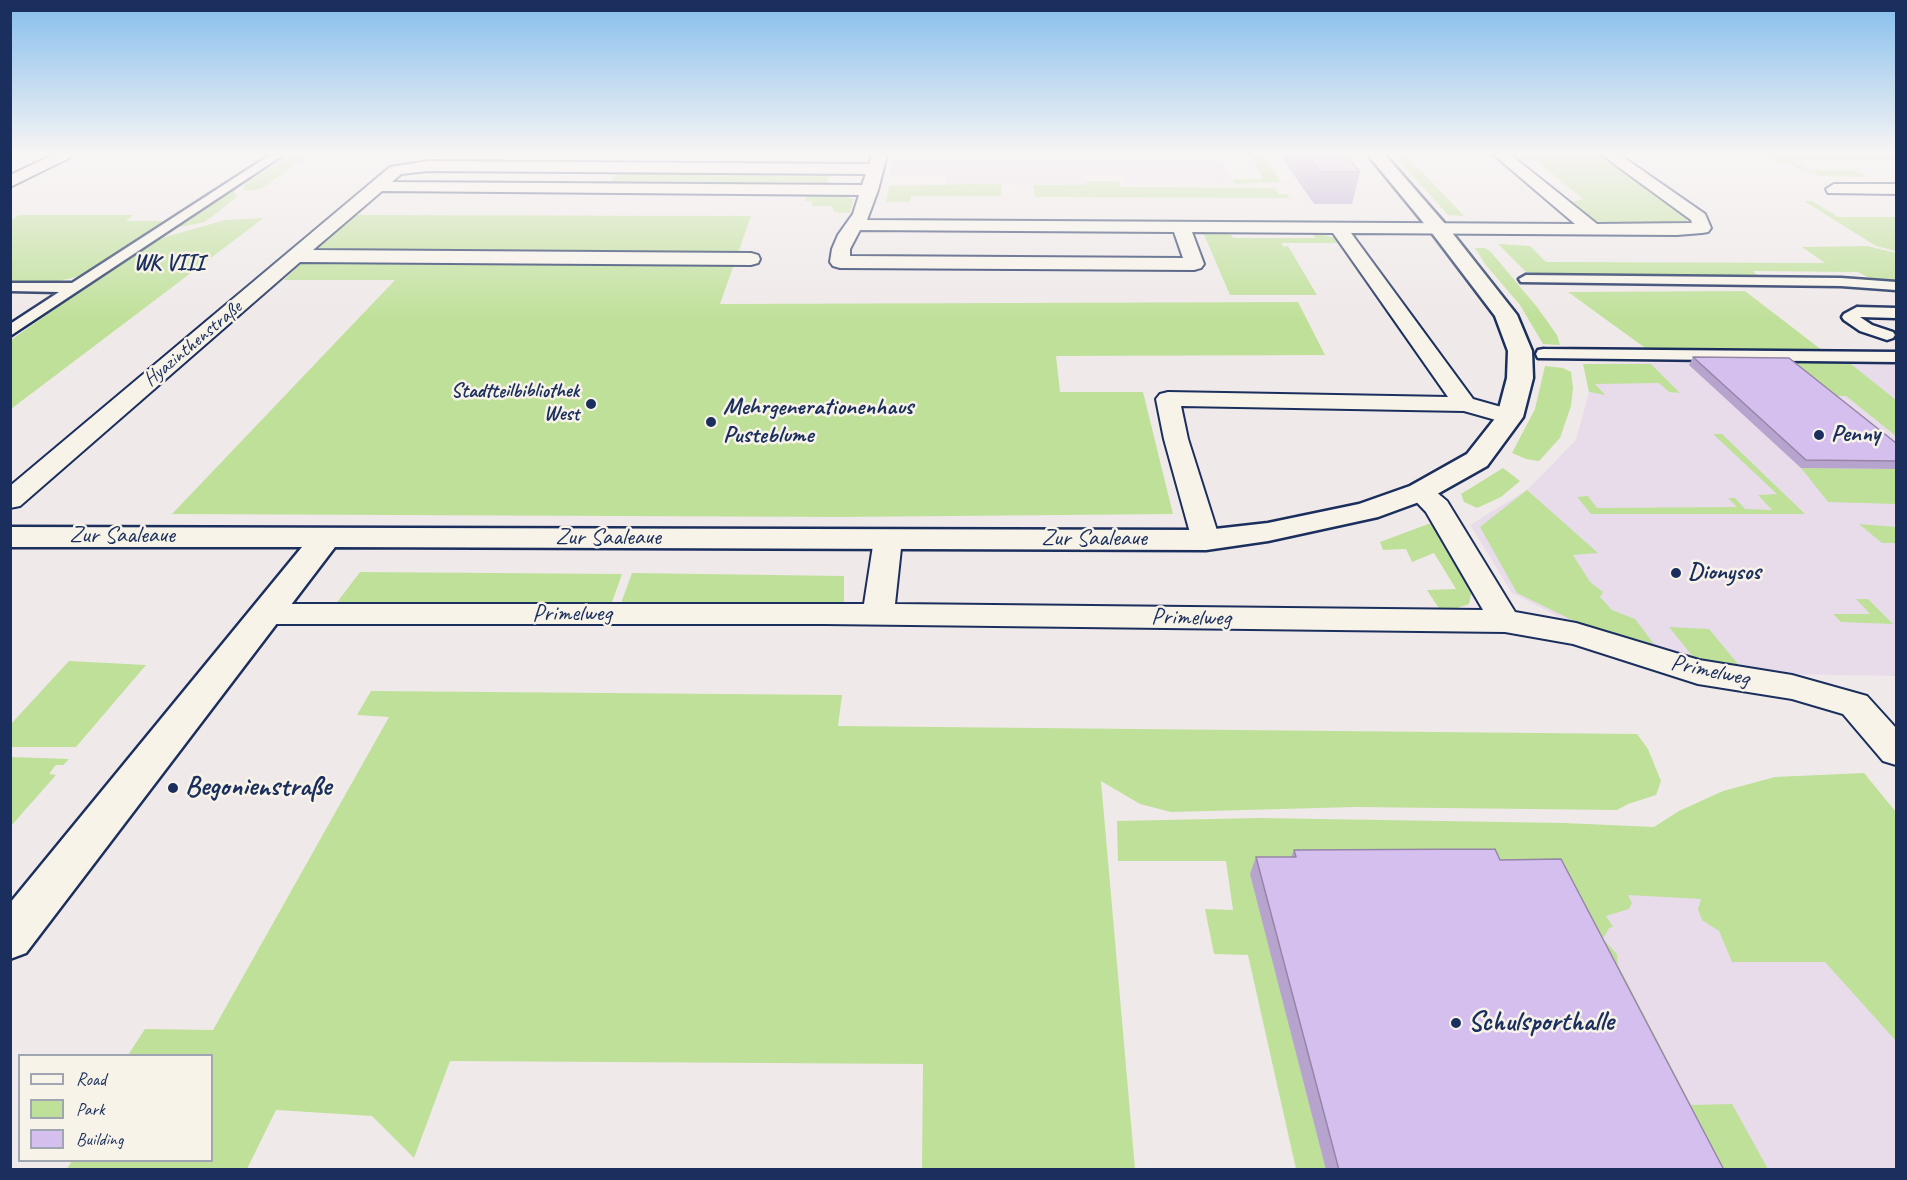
<!DOCTYPE html>
<html>
<head>
<meta charset="utf-8">
<style>
  body { margin:0 }
  #map { position:relative; width:1907px; height:1180px; overflow:hidden; background:#f0e9e9; font-family:Caveat,sans-serif }
  canvas { display:block }
  .frame { position:absolute; inset:0; border:12px solid #1b2f5e; pointer-events:none }
  .legend { position:absolute; left:18px; top:1054px; width:195px; height:108px; box-sizing:border-box; background:#f7f3e8; border:2px solid #9fa5b1; margin:0; padding:8px 10px; list-style:none; font-size:18px; color:#1b2f5e }
  .legend li { display:flex; align-items:center; gap:12px; height:30px }
  .legend b { width:30px; border:2px solid #9fa5b1 }
</style>
</head>
<body>
<div id="map">
<canvas width="1907" height="1180"></canvas>
<div class="frame"></div>
<ul class="legend">
<li><b style="height:8px;background:#f7f3e8"></b>Road</li>
<li><b style="height:16px;background:#bfe099"></b>Park</li>
<li><b style="height:16px;background:#d5bfef"></b>Building</li>
</ul>
</div>
<script>
const c = document.querySelector('canvas').getContext('2d');
c.lineJoin = 'round';
function fillPath(path, color) { c.fillStyle = color; c.fill(path, 'evenodd'); }
const shape = rows => new Path2D(rows.map(r => 'M' + r).join(''));
function strokePath(path, color, width, dash) { c.strokeStyle = color; c.lineWidth = width; c.lineCap = dash ? 'butt' : 'round'; c.setLineDash(dash || []); c.stroke(path); }
function label(font, color, halo, rows, align = 'center') {
  c.font = font + ' Caveat,sans-serif'; c.lineWidth = 5; c.setLineDash([]); c.textBaseline = 'middle'; c.strokeStyle = halo; c.fillStyle = color; for (const [text, x, y, turn = 0] of rows) {
    c.save(); c.translate(x, y); c.rotate((+turn || 0) * Math.PI / 180); c.textAlign = isNaN(turn) ? turn : align; if (halo) c.strokeText(text, 0, 0); c.fillText(text, 0, 0); c.restore();
  }
}
fillPath(shape([
  [894,155,1219,155,1235,184,1126,183,1124,176,1084,176,1086,185,947,184,947,175,889,175],
  [1784,360,1896,363,1896,676,1778,674,1707,667,1571,623,1512,593,1470,525,1527,490,1576,440,1589,392,1583,364],
  [1896,868,1896,1169,1699,1169,1550,876]
]), '#e8dceb');
fillPath(shape([
  [289,155,310,155,261,189,244,191,244,185],
  [1250,155,1264,155,1281,182,1235,184,1232,179,1263,179],
  [1394,155,1406,155,1464,216,1448,215],
  [1516,155,1598,155,1686,215,1688,224,1601,225,1571,202,1583,199,1536,161,1524,161],
  [1762,155,1896,155,1896,160,1791,160,1808,170,1854,170,1868,177,1820,176],
  [619,171,752,171,750,175,815,176,817,171,831,171,826,187,812,188,813,182,745,182,742,187,607,186],
  [1085,181,1119,181,1120,187,1275,188,1279,194,1287,194,1290,198,1035,197,1033,185,1085,185],
  [971,184,1001,184,1002,196,911,196,909,202,886,202,889,186],
  [233,187,237,197,205,222,170,229],
  [808,194,839,194,854,199,850,213,834,212,832,206,812,206,812,201,805,201],
  [1804,201,1812,201,1838,217,1896,217,1896,251,1876,246],
  [19,215,134,215,126,221,167,221,83,276,47,283,11,283,11,220],
  [350,215,751,216,720,304,1298,302,1325,355,1056,356,1060,392,1143,392,1173,514,841,517,172,514,395,280,284,280],
  [263,218,257,223,11,409,11,340,151,241,225,220],
  [1202,230,1230,232,1233,238,1315,238,1312,232,1332,237,1343,243,1282,243,1283,247,1288,246,1317,295,1230,295],
  [1498,244,1530,246,1546,262,1825,263,1802,247,1867,246,1896,253,1896,286,1882,285,1858,272,1753,271,1757,275,1739,275,1742,278,1541,277,1525,271],
  [1475,248,1485,248,1490,251,1537,307,1557,335,1560,345,1543,344,1520,305,1485,264],
  [1745,291,1823,351,1648,350,1568,292],
  [1784,360,1847,361,1896,400,1896,436,1846,396,1822,396],
  [1583,364,1651,364,1680,393,1669,392,1659,383,1595,384,1605,395,1589,392],
  [1545,366,1563,368,1571,372,1573,388,1571,406,1560,438,1539,461,1526,459,1512,453,1535,409],
  [1713,434,1722,434,1805,514,1591,514,1577,497,1588,496,1597,508,1737,507,1728,498,1735,498,1745,509,1772,510,1758,495,1777,494],
  [1503,468,1520,481,1501,497,1477,508,1464,502,1461,494],
  [1801,468,1896,469,1896,504,1828,502],
  [1527,490,1598,553,1573,555,1590,582,1603,592,1600,597,1612,610,1635,619,1654,644,1576,622,1517,593,1480,527],
  [1431,523,1472,590,1469,604,1442,613,1427,590,1456,589,1434,553,1412,562,1406,549,1383,550,1380,542],
  [1859,524,1896,527,1896,543,1882,543],
  [360,572,622,574,611,605,335,605],
  [632,573,844,576,844,607,620,606],
  [1856,599,1868,599,1893,624,1841,622,1833,614,1870,614],
  [1669,627,1709,629,1742,669,1698,663],
  [69,661,146,665,76,747,11,747,11,724],
  [371,691,842,695,838,726,1637,734,1648,749,1661,781,1656,795,1628,804,1617,810,1355,807,1171,812,1140,804,1101,781,1135,1169,922,1169,923,1064,450,1061,414,1158,372,1116,276,1110,247,1169,67,1169,72,1161,212,1160,212,1056,128,1055,145,1029,213,1030,389,717,357,715],
  [11,757,69,759,63,765,56,765,49,774,56,775,11,826],
  [1864,773,1896,812,1896,1041,1825,962,1732,962,1719,931,1702,920,1698,909,1701,899,1628,895,1632,903,1629,909,1606,916,1613,927,1609,928,1603,939,1617,954,1618,965,1691,1105,1732,1104,1768,1169,1699,1169,1251,874,1326,1169,1296,1169,1248,955,1214,954,1205,909,1233,910,1226,861,1118,861,1117,821,1260,818,1564,823,1654,827,1679,811,1723,791,1775,777]
]), '#bfe099');
const pedestrian = shape([
  [270,155,283,155,10,336,10,324,59,292,10,291,10,283,72,283,270,155],
  [1526,275,1841,278,1896,282,1896,290,1841,286,1521,282,1519,279,1526,275],
  [1857,307,1896,308,1896,318,1860,317,1872,325,1893,332,1895,335,1893,338,1887,340,1860,331,1844,320,1842,317,1844,314,1857,307],
  [1544,349,1896,352,1896,362,1538,358,1536,354,1538,350,1544,349]
]);
const minor = shape([
  [53,155,72,155,69,158,10,187,10,175,53,155],
  [872,155,887,155,878,190,867,220,1575,224,1494,155,1511,155,1597,224,1692,223,1691,220,1602,155,1620,155,1705,214,1711,228,1708,232,1702,233,1677,235,1351,233,1473,399,1519,412,1522,417,1519,422,1510,424,1464,411,1181,406,1188,439,1220,540,1216,546,1206,549,1196,546,1192,540,1164,439,1156,399,1160,394,1168,392,1448,397,1333,233,1192,232,1204,264,1201,268,1194,270,840,268,833,266,830,262,832,249,838,235,853,214,859,195,382,191,313,250,751,253,758,255,760,259,758,263,751,265,300,262,20,506,10,508,10,486,390,167,428,161,869,164,872,155],
  [428,171,866,174,862,185,392,182,401,174,428,171],
  [860,230,1174,232,1183,258,850,256,850,249,860,230],
  [1834,184,1896,184,1896,194,1828,193,1826,189,1834,184],
  [1420,484,1429,486,1447,501,1515,612,1576,623,1699,660,1792,675,1867,696,1896,728,1896,765,1883,761,1843,714,1792,699,1698,684,1573,644,1505,632,825,624,266,624,255,621,251,614,255,607,266,604,864,604,874,539,878,533,888,530,898,533,902,539,895,604,1483,610,1426,512,1407,492,1411,486,1420,484]
]);
const tertiary = shape([
  [1368,155,1385,155,1446,225,1517,315,1532,351,1533,378,1523,417,1487,466,1430,498,1378,517,1268,541,1206,550,335,547,26,953,10,959,10,903,302,547,10,547,10,527,1206,530,1268,523,1359,504,1410,486,1467,454,1497,416,1507,378,1508,351,1495,316,1432,233,1368,155]
]);
strokePath(pedestrian, '#1b2f5e', 5);
strokePath(minor, '#1b2f5e', 4);
strokePath(tertiary, '#1b2f5e', 5);
fillPath(pedestrian, '#f7f3e8');
fillPath(minor, '#f7f3e8');
fillPath(tertiary, '#f7f3e8');
fillPath(shape([
  [1280,155,1346,155,1360,172,1352,204,1314,204],
  [1693,357,1896,443,1896,469,1801,468,1689,365],
  [1294,850,1500,860,1724,1170,1326,1170,1250,874,1256,857,1291,857]
]), '#b7a4ce');
const building = shape([
  [1308,155,1346,155,1360,172,1321,172,1308,155],
  [1693,357,1789,358,1896,443,1896,461,1806,460,1693,357],
  [1495,849,1500,860,1561,859,1724,1170,1339,1170,1256,857,1296,857,1294,850,1495,849]
]);
fillPath(building, '#d5bfef');
strokePath(building, '#9586a7', 1.5);
const sky = c.createLinearGradient(0, 0, 0, 320);
sky.addColorStop(0, '#85beec');
sky.addColorStop(0.48, '#f8f5f5');
sky.addColorStop(1, '#f8f5f500');
c.fillStyle = sky;
c.fillRect(0, 0, 1907, 320);
for (const [x, y, r, color] of [
  [591,404,6,"#1b2f5e"],
  [711,422,6,"#1b2f5e"],
  [1819,435,6,"#1b2f5e"],
  [1676,573,6,"#1b2f5e"],
  [173,788,6,"#1b2f5e"],
  [1456,1023,6,"#1b2f5e"]
]) { const dot = new Path2D(); dot.arc(x, y, r, 0, 2 * Math.PI); c.fillStyle = color; c.fill(dot); strokePath(dot, '#f7f3e8', 2); }
label('20px', '#1b2f5e', '#f7f3e8', [
  ["Hyazinthenstraße",193,344,-40]
]);
label('bold 20px', '#1b2f5e', '#f7f3e8', [
  ["Stadtteilbibliothek",579,392],
  ["West",579,415]
], 'right');
label('bold 22px', '#1b2f5e', '#f7f3e8', [
  ["WK VIII",169,264]
]);
label('bold 24px', '#1b2f5e', '#f7f3e8', [
  ["Mehrgenerationenhaus",723,408],
  ["Pusteblume",723,436],
  ["Penny",1831,435],
  ["Dionysos",1688,573]
], 'left');
label('24px', '#1b2f5e', '#f7f3e8', [
  ["Zur Saaleaue",122,536],
  ["Zur Saaleaue",608,538],
  ["Zur Saaleaue",1094,539],
  ["Primelweg",572,614],
  ["Primelweg",1191,618,1],
  ["Primelweg",1710,671,12]
]);
label('bold 28px', '#1b2f5e', '#f7f3e8', [
  ["Begonienstraße",185,788],
  ["Schulsporthalle",1468,1023]
], 'left');
</script>
</body>
</html>
